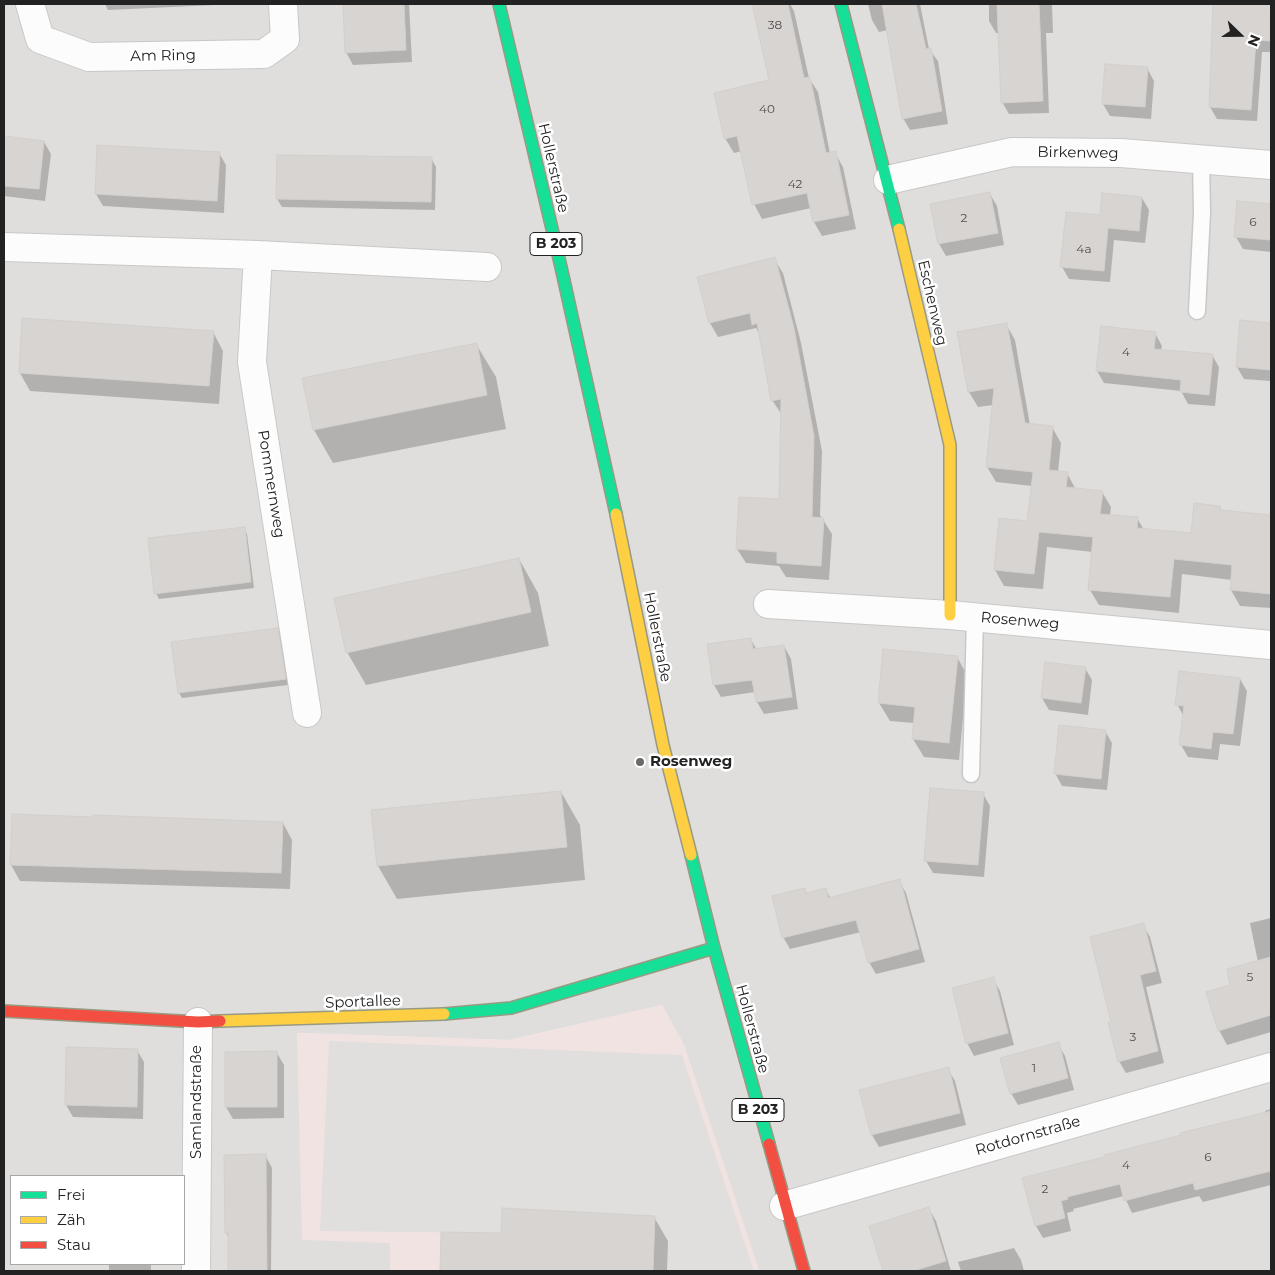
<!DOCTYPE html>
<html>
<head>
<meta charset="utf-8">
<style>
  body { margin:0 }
  #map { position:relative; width:1275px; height:1275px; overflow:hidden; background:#f0eeeb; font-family:Montserrat,sans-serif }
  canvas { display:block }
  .frame { position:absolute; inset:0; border:5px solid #222; pointer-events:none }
  .legend { position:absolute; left:10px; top:1175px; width:175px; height:90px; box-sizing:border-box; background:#fff; border:1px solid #a7a7a7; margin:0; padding:6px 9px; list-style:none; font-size:15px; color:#222 }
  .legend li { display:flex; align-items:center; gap:10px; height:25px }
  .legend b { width:25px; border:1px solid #a7a7a7 }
  .north { position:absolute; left:1215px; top:10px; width:50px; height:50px; -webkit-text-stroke:4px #fff; paint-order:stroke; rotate:112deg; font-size:14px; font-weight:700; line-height:20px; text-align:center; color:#222 }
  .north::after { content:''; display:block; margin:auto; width:18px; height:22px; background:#222; clip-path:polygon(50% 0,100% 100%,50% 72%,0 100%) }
</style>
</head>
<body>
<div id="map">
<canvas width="1275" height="1275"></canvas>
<div class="frame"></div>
<ul class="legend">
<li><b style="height:6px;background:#16e098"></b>Frei</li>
<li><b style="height:6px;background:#ffcf43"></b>Zäh</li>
<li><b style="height:6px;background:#f24e42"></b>Stau</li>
</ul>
<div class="north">N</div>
</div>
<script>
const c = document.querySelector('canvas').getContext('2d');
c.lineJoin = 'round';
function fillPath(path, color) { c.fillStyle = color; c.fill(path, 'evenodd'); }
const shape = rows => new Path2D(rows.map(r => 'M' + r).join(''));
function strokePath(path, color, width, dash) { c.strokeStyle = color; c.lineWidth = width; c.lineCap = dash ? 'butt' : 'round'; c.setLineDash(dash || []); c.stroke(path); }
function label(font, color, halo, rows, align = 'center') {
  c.font = font + ' Montserrat,sans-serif'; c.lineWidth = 5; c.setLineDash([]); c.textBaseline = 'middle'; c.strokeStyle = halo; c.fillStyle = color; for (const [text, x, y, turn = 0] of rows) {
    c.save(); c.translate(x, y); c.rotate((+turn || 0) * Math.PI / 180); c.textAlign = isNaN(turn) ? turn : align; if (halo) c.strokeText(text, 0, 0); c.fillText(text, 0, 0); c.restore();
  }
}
fillPath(shape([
  [4,4,1271,4,1271,1271,759,1271,684,1045,662,1005,509,1040,297,1033,391,1243,390,1271,4,1271],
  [11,1176,184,1176,184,1264,11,1264]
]), '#dfdedc');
fillPath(shape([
  [662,1005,684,1045,759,1271,390,1271,390,1243,302,1240,297,1033,509,1040]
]), '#f1e3e1');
fillPath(shape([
  [329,1041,682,1055,754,1271,653,1271,655,1216,502,1208,501,1233,320,1231]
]), '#e0dfde');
fillPath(shape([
  [105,4,237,4,108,10],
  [344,4,409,4,412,62,353,65,346,52],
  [754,4,790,4,794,11,809,78,818,92,830,154,835,153,843,167,856,229,822,236,814,222,811,208,762,219,754,204,742,151,734,153,725,138,771,81],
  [868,4,920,4,929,49,938,61,948,124,910,130,903,118,888,30,879,32,872,20],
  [989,4,1052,4,1053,33,1046,33,1049,113,1009,114,1002,102,999,33,996,33,989,21],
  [1215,4,1271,4,1271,52,1262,52,1257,121,1217,119,1210,107],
  [1147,68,1154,81,1151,119,1110,116,1103,104],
  [4,137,44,142,51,154,45,201,4,196],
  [219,153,226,165,224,213,103,206,96,194],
  [278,156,431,158,436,167,435,210,282,207,277,199],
  [990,194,997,206,1004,245,946,256,939,244,932,205],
  [1142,198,1149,210,1145,243,1114,240,1110,282,1069,279,1062,267,1101,216],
  [1239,203,1271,205,1271,252,1243,249,1236,237],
  [774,259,783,273,801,343,822,451,820,515,832,534,829,580,786,577,779,566,746,563,737,549,780,501,782,415,772,400,760,335,756,328,718,337,710,323],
  [1241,322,1271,324,1271,381,1244,379,1237,367],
  [1006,324,1015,340,1030,425,1052,427,1061,443,1058,472,1067,473,1076,490,1102,492,1111,507,1110,516,1137,518,1144,530,1192,534,1220,507,1222,512,1271,516,1271,608,1240,606,1231,590,1232,580,1182,574,1179,613,1099,605,1090,590,1093,552,1047,547,1043,589,1004,586,995,570,1028,523,1032,486,996,482,987,467,993,405,978,407,969,392,958,333],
  [213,332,223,351,219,404,30,391,20,373],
  [1155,333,1162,346,1161,351,1212,355,1219,367,1215,406,1188,404,1181,391,1104,383,1097,371],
  [476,344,496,377,506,429,333,463,314,430],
  [244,528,247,534,254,588,159,599,156,593],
  [519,559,538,593,549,646,366,685,347,652],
  [277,630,281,635,288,685,182,698,179,693],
  [751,640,757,650,784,646,791,659,798,709,764,714,757,702,755,692,721,697,714,685],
  [957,657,967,675,959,760,924,757,913,739,914,723,890,721,879,703],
  [1085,668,1092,680,1088,715,1049,710,1042,698],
  [1240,679,1247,691,1240,746,1220,744,1218,760,1188,757,1181,745,1184,717,1177,704],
  [1105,731,1112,743,1107,790,1062,786,1055,773],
  [561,792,580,825,585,880,397,899,378,866],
  [983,794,990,806,984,877,933,873,926,861],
  [283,823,292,840,290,889,20,881,11,865],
  [899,881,906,893,925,962,876,974,869,962,861,932,790,949,783,937,804,889,807,894,825,889,831,899],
  [1271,918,1271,1032,1227,1045,1219,1030,1232,986,1258,962,1250,923],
  [1143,925,1150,937,1162,983,1146,987,1164,1063,1126,1073,1119,1061,1112,1023],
  [993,979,1000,991,1014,1045,974,1056,967,1043],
  [1058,1044,1065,1056,1074,1090,1018,1105,1011,1093],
  [67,1048,137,1050,144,1062,143,1119,73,1117,66,1105],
  [277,1053,284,1065,284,1118,233,1119,226,1107],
  [4,1068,5,1070,4,1106],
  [948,1069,955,1081,966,1125,879,1147,872,1135],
  [1271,1109,1271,1185,1203,1202,1199,1196,1132,1213,1124,1196,1073,1209,1074,1211,1067,1213,1071,1231,1043,1238,1036,1226,1024,1179,1265,1113,1265,1111],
  [265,1155,272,1168,271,1271,229,1271,229,1238,226,1233],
  [929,1209,936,1221,951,1271,885,1271,871,1227],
  [654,1217,668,1241,667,1271,441,1271,442,1233,502,1235],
  [1014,1248,1021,1260,1024,1271,961,1271,958,1262],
  [109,1264,151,1264,151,1271,109,1271]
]), '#0003');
const building = shape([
  [343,4,404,4,406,50,345,53,343,4],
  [752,4,788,4,804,78,810,77,826,153,836,151,849,215,813,222,807,193,752,205,737,136,724,139,714,93,769,80,752,4],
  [882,4,916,4,926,49,931,48,942,111,902,119,882,4],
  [997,4,1039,4,1043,101,1001,103,997,4],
  [1213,4,1271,4,1270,41,1256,40,1251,110,1209,107,1213,4],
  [1105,64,1148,67,1145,107,1102,104,1105,64],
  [4,136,44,141,39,189,4,186,4,136],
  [97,145,220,152,217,201,95,194,97,145],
  [277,155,432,157,431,202,276,199,277,155],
  [990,192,998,233,938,244,930,204,990,192],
  [1102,193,1142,197,1139,231,1108,228,1104,271,1060,267,1066,212,1100,215,1102,193],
  [1237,201,1271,204,1271,240,1234,237,1237,201],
  [775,257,794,328,814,436,812,517,824,518,821,566,777,563,777,552,736,549,739,497,779,499,781,399,771,401,757,323,752,325,750,313,709,323,697,277,775,257],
  [22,318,214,331,209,386,19,373,22,318],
  [1240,320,1271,323,1271,370,1236,367,1240,320],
  [1007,323,1025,423,1053,426,1049,470,1068,472,1066,487,1103,491,1100,514,1138,517,1137,528,1191,533,1194,503,1220,506,1220,510,1271,515,1271,594,1230,590,1232,565,1174,559,1170,597,1088,590,1093,537,1039,532,1034,574,994,570,999,518,1027,521,1033,472,986,467,994,388,968,392,957,332,1007,323],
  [1101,326,1156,332,1154,349,1213,354,1209,395,1180,392,1181,380,1096,371,1101,326],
  [477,343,487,395,313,430,302,378,477,343],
  [245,527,251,582,154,594,148,538,245,527],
  [519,558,531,612,346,653,334,598,519,558],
  [278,628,286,679,178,693,171,642,278,628],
  [751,638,753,649,784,645,792,697,756,702,752,680,713,685,707,644,751,638],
  [883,649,958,656,949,743,912,739,915,707,878,703,883,649],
  [1045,662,1086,667,1081,703,1041,698,1045,662],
  [1179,671,1240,678,1233,734,1213,732,1211,749,1179,745,1184,706,1175,705,1179,671],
  [1059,725,1106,730,1101,779,1054,774,1059,725],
  [930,788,984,792,978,865,924,861,930,788],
  [561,791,567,847,377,866,371,810,561,791],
  [12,814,93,817,93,815,283,822,281,873,10,865,12,814],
  [900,879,919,949,868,963,856,920,782,938,772,896,805,888,806,893,826,888,828,898,900,879],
  [1144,923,1156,971,1140,975,1158,1051,1118,1062,1108,1022,1111,1022,1090,937,1144,923],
  [1271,957,1271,1015,1218,1031,1206,992,1230,985,1227,969,1271,957],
  [994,977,1008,1033,966,1044,952,988,994,977],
  [1059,1042,1068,1078,1010,1094,1000,1058,1059,1042],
  [66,1047,138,1049,137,1107,65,1105,66,1047],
  [277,1051,277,1107,225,1107,225,1052,277,1051],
  [949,1067,960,1113,871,1135,859,1090,949,1067],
  [1271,1111,1271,1171,1195,1190,1193,1183,1124,1201,1120,1184,1067,1197,1068,1199,1061,1201,1065,1218,1035,1226,1022,1178,1104,1157,1104,1155,1181,1135,1180,1133,1271,1111],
  [266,1154,267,1271,228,1271,228,1233,225,1233,224,1155,266,1154],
  [929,1207,946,1261,913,1271,883,1271,869,1226,929,1207],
  [502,1208,655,1216,653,1271,440,1271,441,1232,501,1233,502,1208]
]);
fillPath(building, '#d7d4d2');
strokePath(building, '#d3d0cc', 1);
const lane = shape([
  [1197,311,1202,213,1201,159],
  [971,774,975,617]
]);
const street = shape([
  [30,4,40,39,89,57,264,54,285,39,283,4],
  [888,180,1012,152,1121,153,1271,165],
  [4,247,258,255,487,267],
  [258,255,252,362,307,713],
  [768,604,950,615,1271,645],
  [784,1206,1271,1067],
  [196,1271,198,1022]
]);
const fast = shape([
  [499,4,561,267,616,514],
  [841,4,899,229],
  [691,855,714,948,769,1144],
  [444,1014,511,1008,714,948]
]);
const slow = shape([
  [899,229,950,445,950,615],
  [616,514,663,745,691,855],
  [220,1021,444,1014]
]);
const jam = shape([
  [4,1011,198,1022,220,1021],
  [769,1144,804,1271]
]);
strokePath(lane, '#c9c8c7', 19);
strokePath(street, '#c9c8c7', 30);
strokePath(fast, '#999a82', 14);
strokePath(slow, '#999a82', 14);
strokePath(jam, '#999a82', 14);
strokePath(lane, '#fdfcfc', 16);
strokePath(street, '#fdfcfc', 28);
strokePath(fast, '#16e098', 11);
strokePath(slow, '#ffcf43', 11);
strokePath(jam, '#f24e42', 11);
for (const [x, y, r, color] of [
  [640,762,5,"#6a6968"]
]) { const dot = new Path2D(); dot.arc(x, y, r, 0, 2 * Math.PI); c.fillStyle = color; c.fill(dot); strokePath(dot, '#fff', 2); }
label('12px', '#4f4e4e', null, [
  ["38",775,25],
  ["40",767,109],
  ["42",795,184],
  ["2",964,218],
  ["6",1253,222],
  ["4a",1084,249],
  ["4",1126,352],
  ["5",1250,977],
  ["3",1133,1037],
  ["1",1034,1068],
  ["6",1208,1157],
  ["4",1126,1165],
  ["2",1045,1189]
]);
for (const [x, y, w] of [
  [556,244,52],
  [758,1110,52]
]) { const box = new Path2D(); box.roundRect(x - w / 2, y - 11.5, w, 23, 4); c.fillStyle = '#fff'; c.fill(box); strokePath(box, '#222', 1); }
label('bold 14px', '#222', null, [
  ["B 203",556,244],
  ["B 203",758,1110]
]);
label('15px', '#222', '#fff', [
  ["Am Ring",163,56,-1],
  ["Birkenweg",1078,153,1],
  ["Hollerstraße",553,168,77],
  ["Eschenweg",932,303,77],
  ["Pommernweg",271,484,81],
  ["Rosenweg",1020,621,5],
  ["Hollerstraße",657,637,79],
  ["Sportallee",363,1002,-2],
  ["Hollerstraße",752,1029,75],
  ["Samlandstraße",197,1102,-90],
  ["Rotdornstraße",1028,1136,-16]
]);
label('bold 15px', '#222', '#fff', [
  ["Rosenweg",650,762]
], 'left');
</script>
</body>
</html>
